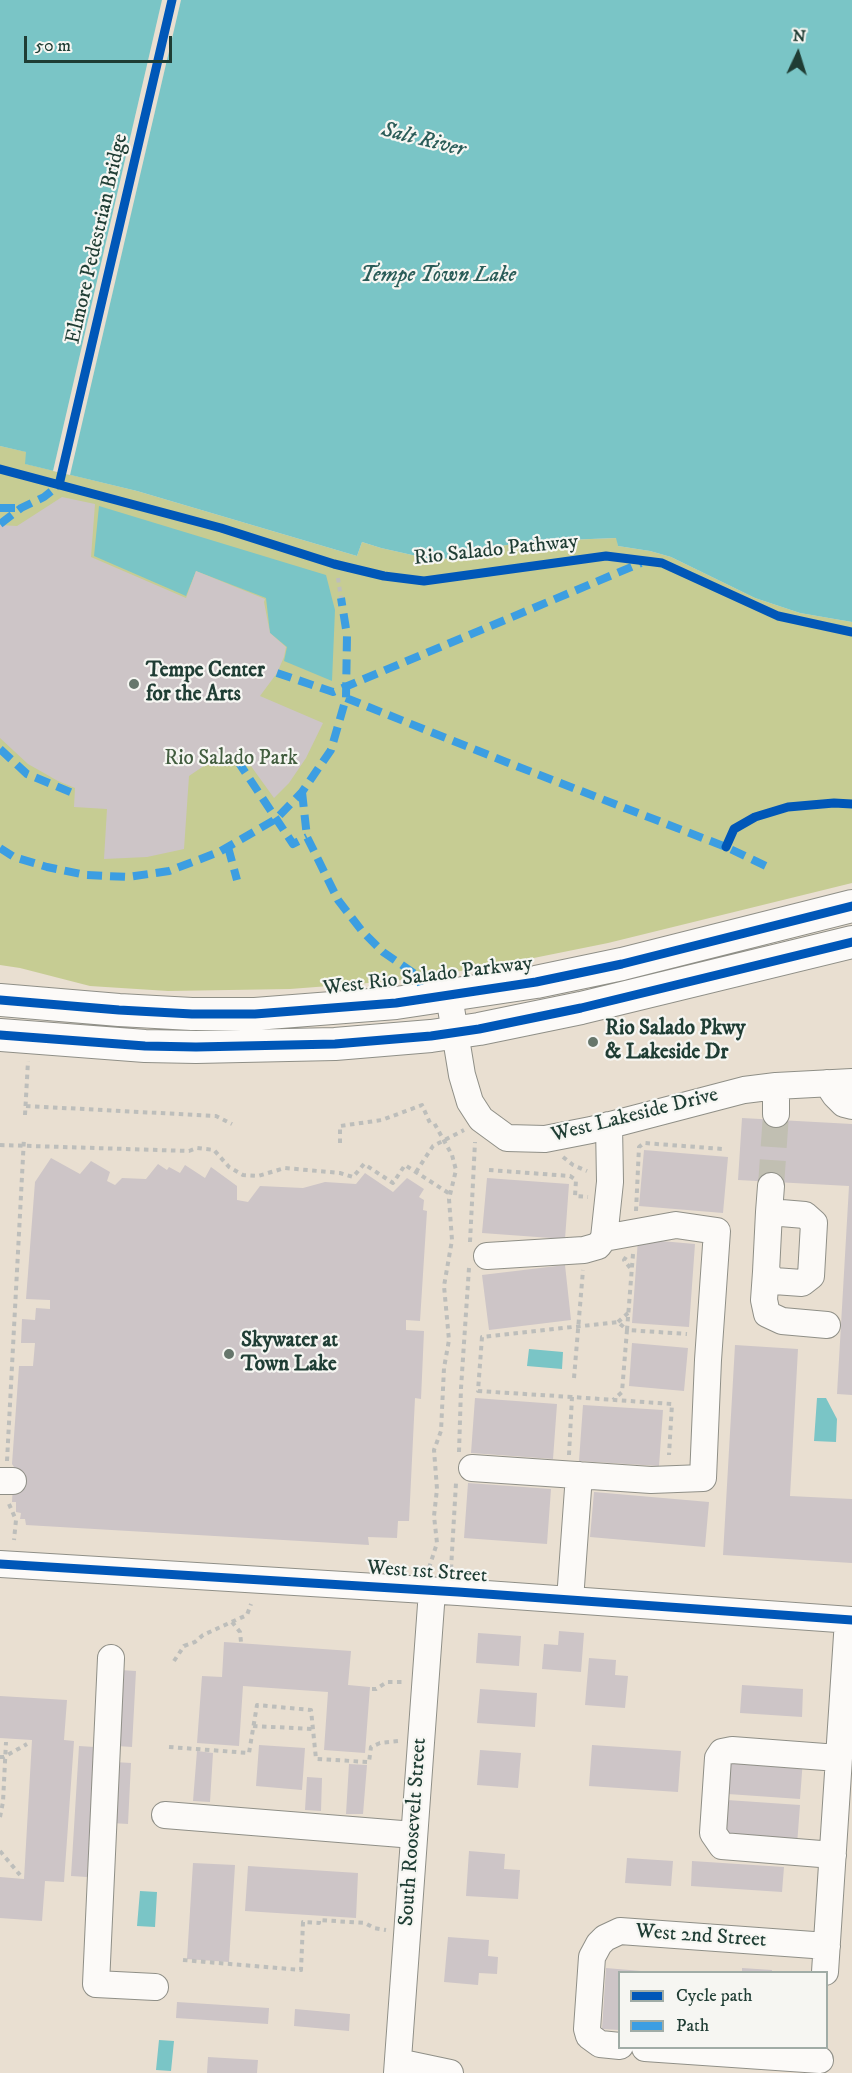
<!DOCTYPE html>
<html>
<head>
<meta charset="utf-8">
<style>
  body { margin:0 }
  #map { position:relative; width:852px; height:2073px; overflow:hidden; background:#e9dfd1; font-family:"IM FELL DW Pica",serif }
  canvas { display:block }
  .legend { position:absolute; left:618px; top:1971px; width:210px; height:78px; box-sizing:border-box; background:#f6f6f2; border:2px solid #a0aca6; margin:0; padding:8px 10px; list-style:none; font-size:18px; color:#1f3d34 }
  .legend li { display:flex; align-items:center; gap:12px; height:30px }
  .legend b { width:30px; border:2px solid #a0aca6 }
  .north { position:absolute; left:768px; top:24px; width:60px; height:60px; -webkit-text-stroke:4px #f6f6f2; paint-order:stroke; rotate:4deg; font-size:16px; font-weight:700; line-height:24px; text-align:center; color:#1f3d34 }
  .north::after { content:''; display:block; margin:auto; width:21px; height:27px; background:#1f3d34; clip-path:polygon(50% 0,100% 100%,50% 72%,0 100%) }
  .scale { position:absolute; left:24px; top:36px; width:148px; height:27px; box-sizing:border-box; border:3px solid #1f3d34; border-top:0; padding-left:8px; font-size:18px; line-height:21px; white-space:nowrap; color:#1f3d34; -webkit-text-stroke:4px #f6f6f2; paint-order:stroke }
</style>
</head>
<body>
<div id="map">
<canvas width="852" height="2073"></canvas>
<ul class="legend">
<li><b style="height:8px;background:#0057b8"></b>Cycle path</li>
<li><b style="height:8px;background:#3c9ee2"></b>Path</li>
</ul>
<div class="north">N</div>
<div class="scale">50 m</div>
</div>
<script>
const c = document.querySelector('canvas').getContext('2d');
c.lineJoin = 'round';
function fillPath(path, color) { c.fillStyle = color; c.fill(path, 'evenodd'); }
const shape = rows => new Path2D(rows.map(r => 'M' + r).join(''));
function strokePath(path, color, width, dash) { c.strokeStyle = color; c.lineWidth = width; c.lineCap = dash ? 'butt' : 'round'; c.setLineDash(dash || []); c.stroke(path); }
function label(font, color, halo, rows, align = 'center') {
  c.font = font + ' "IM FELL DW Pica",serif'; c.lineWidth = 4.5; c.setLineDash([]); c.textBaseline = 'middle'; c.strokeStyle = halo; c.fillStyle = color; for (const [text, x, y, turn = 0] of rows) {
    c.save(); c.translate(x, y); c.rotate((+turn || 0) * Math.PI / 180); c.textAlign = isNaN(turn) ? turn : align; if (halo) c.strokeText(text, 0, 0); c.fillText(text, 0, 0); c.restore();
  }
}
fillPath(shape([
  [0,446,27,452,26,464,137,491,357,556,362,542,381,548,430,559,466,558,467,550,539,541,617,538,618,546,650,551,671,557,755,598,800,613,852,622,852,883,608,943,494,966,394,981,290,989,168,991,90,986,20,968,0,965]
]), '#c6cc93');
fillPath(shape([
  [0,0,852,0,852,622,800,613,755,598,671,557,650,551,618,546,616,538,539,541,467,550,466,558,430,559,381,548,362,542,357,556,137,491,25,464,26,452,0,446],
  [99,506,326,575,335,610,332,681,284,661,287,647,270,633,266,598,196,571,186,596,94,556],
  [529,1349,563,1352,562,1369,527,1366],
  [817,1398,826,1398,837,1419,836,1442,814,1441],
  [140,1891,157,1892,155,1927,137,1926],
  [159,2040,174,2041,171,2071,156,2070]
]), '#7ac5c6');
fillPath(shape([
  [162,0,181,0,70,475,53,471]
]), '#e9dfd1');
fillPath(shape([
  [62,497,95,504,91,557,186,598,196,571,265,599,264,602,270,633,286,647,284,657,277,673,260,696,323,723,306,758,289,783,274,798,243,755,231,765,220,755,189,776,184,849,147,857,104,859,107,809,74,807,75,788,58,781,28,764,0,738,0,525,17,526],
  [742,1118,852,1124,852,1395,837,1394,849,1186,738,1180],
  [644,1150,728,1157,723,1213,639,1206],
  [51,1158,80,1174,91,1161,110,1172,107,1181,115,1185,122,1178,146,1179,158,1164,167,1170,169,1167,180,1173,185,1165,205,1178,211,1167,237,1186,237,1200,248,1202,260,1186,303,1188,325,1182,356,1184,365,1173,393,1192,407,1178,424,1189,419,1197,424,1200,423,1210,427,1211,420,1321,406,1320,406,1330,424,1331,421,1399,415,1398,409,1521,398,1521,397,1538,368,1537,369,1545,26,1525,25,1519,20,1519,21,1513,16,1512,16,1502,12,1502,14,1467,12,1464,19,1366,33,1366,35,1343,21,1343,22,1319,35,1320,36,1308,50,1309,50,1300,26,1299,35,1182],
  [487,1178,569,1184,565,1239,482,1233],
  [638,1239,695,1244,689,1327,632,1323],
  [565,1265,571,1320,489,1330,482,1275],
  [632,1343,688,1348,684,1391,629,1386],
  [735,1345,798,1349,790,1496,852,1499,852,1563,723,1555],
  [475,1398,557,1404,553,1459,471,1453],
  [583,1405,663,1410,659,1466,579,1461],
  [468,1483,551,1489,547,1544,464,1538],
  [594,1492,709,1502,705,1547,590,1537],
  [559,1631,584,1633,581,1672,542,1669,544,1644,558,1645],
  [478,1633,521,1636,519,1666,476,1663],
  [224,1642,351,1651,348,1685,370,1687,365,1753,324,1750,328,1692,243,1686,239,1746,197,1743,202,1676,222,1677],
  [589,1658,616,1660,615,1675,628,1676,625,1708,585,1705],
  [120,1670,136,1671,132,1747,117,1746],
  [742,1685,803,1689,802,1717,740,1713],
  [480,1689,537,1693,535,1727,477,1723],
  [0,1696,67,1700,64,1740,74,1741,64,1882,45,1881,42,1921,0,1918,0,1877,24,1879,32,1740,0,1738],
  [259,1745,305,1748,302,1790,256,1786],
  [592,1745,681,1751,678,1792,589,1786],
  [79,1746,95,1747,87,1877,71,1876],
  [480,1750,521,1753,518,1788,477,1785],
  [197,1751,213,1753,210,1802,193,1801],
  [731,1754,803,1759,800,1799,728,1794],
  [114,1762,131,1763,128,1824,111,1823],
  [349,1764,367,1765,363,1814,346,1814],
  [307,1777,322,1778,321,1811,305,1810],
  [727,1800,800,1805,797,1845,724,1840],
  [469,1851,505,1854,504,1869,520,1870,518,1899,466,1896],
  [627,1858,673,1861,671,1886,625,1883],
  [692,1861,784,1867,782,1892,691,1886],
  [193,1863,235,1865,229,1962,187,1959],
  [248,1866,358,1873,356,1918,245,1911],
  [448,1937,489,1940,488,1956,498,1957,497,1974,479,1973,478,1985,444,1982],
  [606,1968,641,1971,641,1972,620,1972,620,2030,602,2029],
  [742,1968,772,1970,772,1972,742,1972],
  [177,2002,269,2008,268,2024,176,2018],
  [295,2009,350,2014,349,2031,294,2026],
  [208,2057,258,2060,257,2073,207,2073]
]), '#cdc5c7');
strokePath(shape([
  [771,1186,776,1114]
]), '#c1bfb2', 26, [26, 13]);
const minor = shape([
  [449,996,462,1075,470,1102,481,1119,507,1138,545,1139,591,1130,744,1090,776,1086,852,1082],
  [827,1083,835,1095,844,1104,852,1106],
  [776,1114,776,1086],
  [769,1212,805,1215,814,1223,811,1276,802,1283,774,1281,766,1272,769,1212,771,1186],
  [487,1256,584,1250,598,1246,604,1238],
  [766,1272,764,1300,767,1314,782,1321,827,1325],
  [472,1468,651,1480,703,1478,708,1360,717,1231,676,1225,604,1238,610,1182,609,1125],
  [0,1481,13,1481],
  [0,1564,458,1592,852,1620],
  [570,1600,579,1475],
  [111,1658,96,1984,155,1987],
  [165,1815,414,1835],
  [833,1855,722,1846,713,1833,718,1758,722,1752,732,1750,838,1758],
  [825,1972,848,1620],
  [620,2046,600,2044,589,2036,587,2029,592,1957,599,1944,605,1938,620,1931,827,1946],
  [645,2048,820,2060],
  [398,2062,450,2073],
  [397,2073,432,1591]
]);
const major = shape([
  [0,1000,119,1010,192,1014,255,1014,396,1003,536,982,622,964,852,906],
  [0,1035,145,1046,196,1047,335,1044,431,1036,479,1029,581,1008,852,942]
]);
strokePath(minor, '#8f8f87', 28);
strokePath(major, '#8f8f87', 34);
strokePath(shape([
  [338,578,341,598],
  [26,1106,216,1116,232,1124],
  [25,1115,28,1061],
  [340,1143,340,1126,382,1120,422,1105,430,1123],
  [0,1145,189,1151,197,1148,214,1150,229,1167,243,1175,258,1176,285,1168,340,1173,353,1177,364,1164,393,1183,405,1165,450,1194],
  [563,1157,573,1165,587,1171],
  [489,1170,570,1176,576,1180,575,1196,588,1197],
  [416,1172,433,1146,464,1130],
  [636,1211,639,1147,644,1143,723,1149],
  [470,1242,475,1142],
  [633,1254,627,1330,687,1334],
  [626,1257,624,1260,631,1269],
  [618,1322,628,1313],
  [574,1378,583,1270],
  [572,1397,478,1391,482,1337,618,1322,627,1330,622,1392,613,1400],
  [459,1452,461,1388,469,1268],
  [569,1455,572,1397,672,1404,669,1455],
  [7,1461,24,1138],
  [9,1504,16,1520,14,1540],
  [429,1568,437,1543,434,1516,437,1489,434,1450,441,1431,444,1368,449,1340,444,1286,452,1240,449,1199,456,1170,452,1155,433,1121],
  [451,1569,456,1483],
  [232,1622,240,1632,241,1642],
  [174,1661,184,1646,195,1642,203,1635,247,1615,251,1604],
  [372,1689,376,1689,387,1682,404,1682],
  [253,1726,313,1729],
  [169,1747,249,1753,257,1705,311,1710,316,1759,369,1762,371,1747,380,1743,399,1741],
  [0,1757,4,1757,27,1744],
  [0,1817,3,1802,6,1742],
  [0,1851,20,1875],
  [183,1960,301,1970,303,1922,319,1923,319,1920,365,1923,374,1928,386,1930]
]), '#bdbebb', 4, [4.5, 4.5]);
strokePath(minor, '#fcfaf8', 26);
strokePath(major, '#fcfaf8', 32);
strokePath(shape([
  [0,508,21,508],
  [0,524,21,508,44,497,59,485],
  [277,673,333,692,641,563],
  [346,698,506,762,726,847,766,866],
  [0,749,27,774,75,794],
  [237,760,293,844,307,837],
  [302,792,307,837,338,900,362,931,383,952,418,976,421,985],
  [228,847,237,880],
  [0,848,14,857,47,867,86,875,128,877,169,871,219,852,276,819,302,792,331,750,346,698,347,635,341,598]
]), '#3c9ee2', 8, [15, 8]);
strokePath(shape([
  [0,469,221,528,334,564,384,576,424,581,606,556,662,563,778,616,852,632],
  [59,485,172,0],
  [726,847,734,829,755,817,788,807,834,803,852,804],
  [0,1000,119,1010,192,1014,255,1014,396,1003,536,982,622,964,852,906],
  [0,1035,145,1046,196,1047,335,1044,431,1036,479,1029,581,1008,852,942],
  [0,1564,458,1592,852,1620]
]), '#0057b8', 9);
for (const [x, y, r, color] of [
  [134,684,6,"#66766b"],
  [593,1042,6,"#66766b"],
  [229,1354,6,"#66766b"]
]) { const dot = new Path2D(); dot.arc(x, y, r, 0, 2 * Math.PI); c.fillStyle = color; c.fill(dot); strokePath(dot, '#f6f6f2', 2); }
label('21px', '#1f3d34', '#f6f6f2', [
  ["Elmore Pedestrian Bridge",98,239,-77],
  ["Rio Salado Pathway",496,551,-6],
  ["West Rio Salado Parkway",428,977,-7],
  ["West Lakeside Drive",635,1116,-14],
  ["West 1st Street",427,1573,4],
  ["South Roosevelt Street",414,1832,-86],
  ["West 2nd Street",701,1937,4]
]);
label('bold 21px', '#1f3d34', '#f6f6f2', [
  ["Tempe Center",146,672],
  ["for the Arts",146,696],
  ["Rio Salado Pkwy",605,1030],
  ["& Lakeside Dr",605,1054],
  ["Skywater at",241,1342],
  ["Town Lake",241,1366]
], 'left');
label('21px', '#425d3f', '#f6f6f2', [
  ["Rio Salado Park",231,760]
]);
label('italic 22px', '#2a5c58', '#f6f6f2', [
  ["Salt River",423,141,14],
  ["Tempe Town Lake",438,276]
]);
</script>
</body>
</html>
